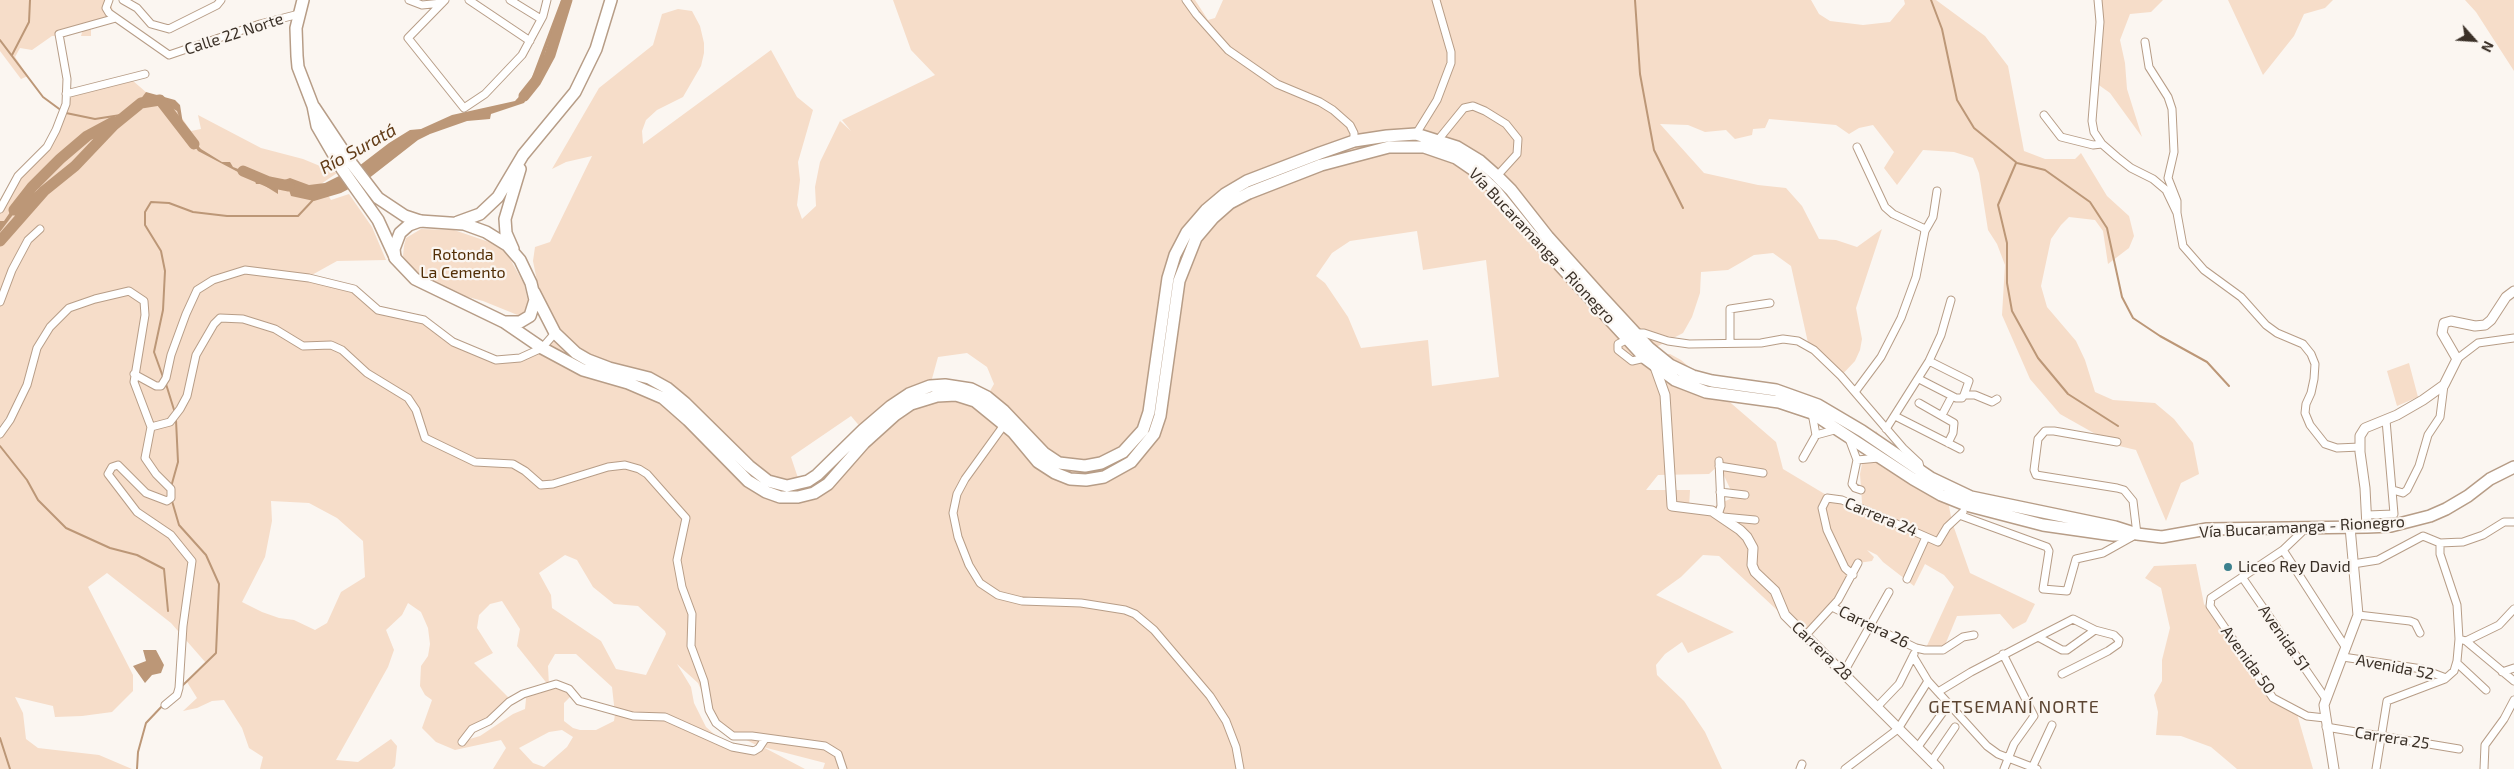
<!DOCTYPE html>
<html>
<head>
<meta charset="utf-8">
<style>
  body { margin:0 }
  #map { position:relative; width:2514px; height:769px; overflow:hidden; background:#fbf6f1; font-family:"Exo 2",sans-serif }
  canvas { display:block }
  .north { position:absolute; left:2449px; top:15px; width:50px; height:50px; -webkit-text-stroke:4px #fbf6f1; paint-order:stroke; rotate:116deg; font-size:14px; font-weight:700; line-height:20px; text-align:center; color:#3a3027 }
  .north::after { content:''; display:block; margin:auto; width:18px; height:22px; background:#3a3027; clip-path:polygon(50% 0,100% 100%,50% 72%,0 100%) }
</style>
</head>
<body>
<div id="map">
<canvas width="2514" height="769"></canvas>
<div class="north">N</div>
</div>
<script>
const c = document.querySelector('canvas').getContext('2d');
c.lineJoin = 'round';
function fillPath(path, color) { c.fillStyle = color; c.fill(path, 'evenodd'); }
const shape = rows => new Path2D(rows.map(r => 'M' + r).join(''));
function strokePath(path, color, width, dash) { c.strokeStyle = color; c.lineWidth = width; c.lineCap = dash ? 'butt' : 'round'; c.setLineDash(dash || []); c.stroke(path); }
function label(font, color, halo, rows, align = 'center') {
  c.font = font + ' "Exo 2",sans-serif'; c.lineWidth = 4.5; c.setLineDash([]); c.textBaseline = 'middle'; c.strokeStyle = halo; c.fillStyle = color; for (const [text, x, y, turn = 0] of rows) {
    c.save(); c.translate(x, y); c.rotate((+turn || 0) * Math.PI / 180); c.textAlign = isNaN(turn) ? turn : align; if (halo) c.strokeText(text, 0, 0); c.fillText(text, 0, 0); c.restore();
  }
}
fillPath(shape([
  [0,0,110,0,113,11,105,24,91,25,91,36,81,36,83,29,62,36,52,36,32,50,20,48,15,57,28,76,21,79,0,51],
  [893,0,1195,0,1208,20,1215,18,1223,0,1811,0,1819,14,1830,21,1863,25,1890,22,1905,4,1904,0,1936,0,1985,36,2008,66,2024,151,2045,159,2075,159,2081,153,2107,196,2129,216,2134,236,2129,248,2108,264,2103,231,2095,220,2069,217,2061,225,2051,239,2041,286,2047,307,2076,341,2085,360,2095,392,2113,400,2155,403,2174,419,2193,443,2199,474,2181,483,2166,521,2136,450,2115,445,2060,414,2030,379,2002,315,2005,265,1997,244,1988,230,1979,173,1973,158,1954,152,1923,150,1897,185,1884,168,1894,152,1873,125,1859,128,1849,134,1836,125,1769,119,1765,128,1753,129,1752,135,1735,139,1726,130,1705,132,1688,125,1660,124,1704,173,1758,185,1786,188,1802,206,1819,239,1836,240,1857,247,1882,229,1856,308,1862,339,1860,350,1855,361,1838,379,1810,352,1791,266,1773,253,1754,255,1728,270,1701,272,1700,293,1692,317,1683,333,1643,354,1670,354,1681,360,1776,442,1783,469,1863,517,1860,474,1865,449,1876,431,1894,454,1968,492,2110,533,1948,501,1952,522,1970,573,2035,604,2026,622,2013,629,2000,614,1957,616,1943,650,1925,650,1954,587,1944,575,1925,564,1914,586,1883,562,1877,555,1867,550,1874,557,1872,561,1858,563,1844,591,1805,636,1719,556,1703,555,1681,577,1656,595,1734,632,1688,653,1682,642,1665,654,1656,665,1657,675,1684,701,1705,732,1722,769,823,769,825,763,763,747,805,769,493,769,506,748,501,740,455,750,436,742,422,728,432,700,425,695,420,686,421,666,428,656,430,644,428,628,421,612,408,603,402,615,386,630,394,650,388,667,336,760,358,762,391,739,397,746,395,766,392,769,260,769,263,757,249,748,242,728,224,700,212,701,197,708,183,711,197,698,187,682,206,663,171,623,107,573,88,587,133,675,133,691,112,712,82,716,55,717,53,706,15,697,23,713,26,739,38,748,99,755,132,769,0,769,0,429,8,419,11,411,0,426,0,209,18,176,47,147,67,96,132,80,147,93,175,108,191,131,201,129,198,115,261,148,303,159,337,173,321,184,331,200,349,194,372,227,386,260,337,261,310,276,348,287,387,314,417,316,450,338,505,360,543,348,555,333,541,301,533,261,535,247,550,242,592,156,566,162,552,169,599,88,653,45,662,14,678,9,692,11,700,26,704,43,704,53,701,66,683,97,657,110,646,120,642,131,643,144,771,50,797,97,813,110,798,162,800,180,797,205,802,219,816,206,815,187,820,162,840,121,851,131,842,120,935,75,911,50],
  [1417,231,1423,270,1486,260,1499,377,1432,386,1428,340,1361,348,1348,317,1325,283,1316,276,1332,253,1350,241],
  [967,353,987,367,994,384,986,398,930,386,938,357],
  [851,416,862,429,800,484,791,457],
  [1719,465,1734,497,1702,512,1689,508,1690,490,1646,490,1658,475,1709,474],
  [271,501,309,503,337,518,363,541,365,577,341,592,327,623,315,630,294,620,279,618,262,612,242,602,265,557,272,521],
  [565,555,577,560,593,587,614,604,638,606,665,631,666,634,646,675,616,669,601,641,552,608,551,595,539,573],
  [502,601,520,629,517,646,549,686,548,666,555,654,576,654,612,687,615,714,614,721,596,730,580,730,573,728,564,721,564,703,573,694,556,684,523,695,526,699,525,709,513,714,480,736,463,741,502,709,508,697,474,663,493,653,477,628,479,615,490,604],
  [677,664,698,683,705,698,710,721,758,746,729,747,706,727,694,703,691,687],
  [562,730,573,737,567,747,544,767,533,763,519,748,549,732],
  [2098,0,2163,0,2151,12,2130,14,2120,40,2125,63,2127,89,2142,137,2110,93,2096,83],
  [2228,0,2333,0,2325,8,2304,14,2294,36,2263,75],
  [2465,0,2514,0,2514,71,2476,12],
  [421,229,454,230,495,244,508,255,524,284,528,301,525,314,520,316,483,301,453,293,415,271,403,256,404,246,406,238],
  [2409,363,2418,397,2397,406,2387,371],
  [2196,564,2204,604,2271,698,2297,714,2313,769,2237,769,2211,747,2181,736,2156,735,2158,712,2154,695,2162,681,2162,660,2170,628,2161,588,2145,578,2154,566]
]), '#f6ddc9');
fillPath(shape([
  [561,0,563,0,533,89,524,103,491,114,490,119,467,121,430,134,418,140,368,179,341,193,314,201,291,196,289,190,278,188,278,194,262,184,256,184,255,181,198,151,184,131,177,111,154,98,147,99,122,113,117,119,118,123,114,130,106,132,83,157,18,208,0,232,0,221,4,221,19,199,27,198,35,192,83,155,108,127,109,122,140,100,146,92,175,100,180,105,183,124,189,136,201,149,222,162,230,162,233,167,254,175,257,180,273,184,290,178,309,185,325,183,359,166,389,143,410,130,421,129,452,115,515,101,526,89,532,77],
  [143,650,156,650,164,665,161,673,152,675,145,683,133,666,146,661]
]), '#bc9777');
strokePath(shape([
  [1635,0,1640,74,1654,150,1683,208],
  [1931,0,1942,29,1957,100,1974,128,2017,163,2045,170,2090,202,2107,228,2122,297,2133,318,2160,336,2207,362,2229,386],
  [0,40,43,97,62,111],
  [12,55,29,22,30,0],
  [66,113,95,119,127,114],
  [2016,163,1998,205,2007,243,2007,283,2012,311,2038,358,2068,394,2118,426],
  [163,377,154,352,163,310,165,271,161,251,145,225,145,212,151,202,169,203,193,212,227,216,298,216,313,200],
  [166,384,175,413],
  [0,446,27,480,38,500,66,528,110,548,137,555,164,569,168,611],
  [171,487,178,462,176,420],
  [172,501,179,525,206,555,219,584,216,653,181,687],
  [0,738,10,769],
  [137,769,138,752,146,723,164,704]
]), '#bc9777', 2);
strokePath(shape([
  [524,96,536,81,550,55,567,0],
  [243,171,269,182,289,186],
  [14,210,32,187,60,159,87,136,113,122],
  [0,241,44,191,75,166,114,125,141,103,160,100,194,144]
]), '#bc9777', 11);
const minor = shape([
  [109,0,106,8,109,13,169,55,260,24,299,14],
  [123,0,137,8,151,24,169,29,217,5,221,0],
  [409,0,422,5,442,3],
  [445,0,408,38,464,108,485,94,522,55,543,16,547,0],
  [469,0,530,41],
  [510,0,541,19],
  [1186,0,1196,14,1228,50,1277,84,1320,102,1333,110,1350,125,1354,133,1354,141],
  [2098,0,2100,22,2092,121,2094,132,2102,144,2117,157,2131,168,2153,179,2166,190,2177,213,2183,246,2204,270,2241,297,2266,325,2277,333,2303,344,2311,354,2315,364,2314,379,2311,393,2306,404,2305,413,2310,425,2325,444,2337,448,2360,447],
  [2145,42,2149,67,2168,97,2172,109,2174,152,2168,178,2177,201,2177,213],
  [66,94,145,74],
  [2044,115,2061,137,2093,145,2102,144],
  [1416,134,1437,100,1451,63,1451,52,1436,0],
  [1438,140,1464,108,1473,106,1485,111,1506,124,1518,139,1517,154,1497,176],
  [0,209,18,176,47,147,56,130,66,104,67,79,59,34,116,18],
  [1925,231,1933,217,1937,191],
  [0,302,12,270,28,240,40,229],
  [1636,333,1644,333,1668,341,1689,344,1761,343,1783,339,1798,341,1814,350,1841,376,1903,448,1919,463,1921,472],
  [1628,339,1618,344,1618,350,1632,361,1645,358],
  [1730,343,1730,309,1770,303],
  [2457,359,2478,343,2514,338],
  [134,374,156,386,161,386,166,378,171,355,186,314,197,290,213,280,245,270,309,278,354,289,378,310,424,320,453,342,496,360,520,358,542,348,555,333],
  [1919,379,1956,398,1962,398,1964,395,1969,381,1929,361],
  [1855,392,1881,357,1901,318,1916,277,1925,231,1923,228,1893,214,1885,207,1857,147],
  [1964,395,1975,395,1992,402,1997,399],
  [1919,403,1954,423,1953,433,1948,443],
  [1812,413,1816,435],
  [1942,415,1952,396],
  [1895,416,1960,449],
  [1004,425,965,479,957,494,953,513,958,537,969,565,980,583,998,595,1022,601,1081,603,1125,610,1135,614,1154,630,1210,696,1226,721,1236,747,1240,769],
  [151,427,145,458,156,474,171,489,171,498,167,501,146,493,118,465,112,467,108,474,137,512,171,535,192,561,183,626,179,688,177,695,165,705],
  [1886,429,1929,361,1941,335,1951,300],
  [0,434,10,420,27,385,37,348,50,327,69,308,95,299,129,291,144,301,145,315,134,382,151,427,170,422,180,409,187,396,196,355,214,324,220,318,243,319,275,329,303,346,331,345,342,350,367,373,408,398,416,410,425,438,475,462,513,464,525,471,541,485,553,484,608,467,625,465,639,469,647,474,686,518,677,560,682,587,692,614,691,646,704,681,709,710,716,723,733,736,752,736,825,746,838,754,843,769],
  [1848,436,1857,460,1852,484,1855,488,1861,490],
  [1803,458,1816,435,1838,429],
  [1857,460,1879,458],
  [1719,466,1763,473],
  [2393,490,2403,493,2407,490,2419,466,2428,435,2440,417,2444,385],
  [1720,492,1745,495],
  [1718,515,1721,506,1719,461],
  [2367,515,2394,514,2386,420],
  [1962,516,2047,547,2049,551,2043,589,2067,591,2076,559,2103,553,2137,534,2133,501,2124,490,2117,488,2036,475,2034,470,2038,439,2045,431,2054,431,2117,442],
  [1723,517,1755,520],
  [2306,528,2283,550,2211,598,2210,606,2273,698,2307,716,2325,718],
  [2283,550,2346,648],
  [2353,564,2378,560,2423,536,2440,543,2463,542,2483,535,2504,522,2514,522],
  [1853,575,1845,568,1827,530,1822,508,1827,498,1842,500,1938,542,1947,527,1963,512],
  [2242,577,2326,699],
  [1907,579,1926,537],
  [1832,607,1916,648,1925,650,1943,650,1963,637,1974,635],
  [2358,615,2410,621,2415,623,2420,633],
  [1805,636,1838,600,1858,563],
  [2038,637,2073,619,2095,630],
  [2459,639,2466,641,2514,681],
  [2466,641,2499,625,2514,609],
  [2003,654,2034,716,2014,744,2004,769],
  [1913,656,1928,681,1987,746,1998,754,2037,769],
  [2343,657,2422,669,2446,678],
  [2457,663,2486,690],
  [1844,672,1889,592],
  [2502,672,2514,668],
  [1938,692,1971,672,2038,637,2062,650,2067,650,2095,630,2114,635,2119,640,2118,644,2108,651,2062,674],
  [1877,707,1899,684,1914,654],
  [2326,727,2459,749],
  [462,742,472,729,489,721,509,702,523,694,556,684,569,689,579,701,633,716,665,717,732,747,754,751,759,748,765,739],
  [1917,748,1948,705],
  [1931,762,1955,727],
  [2032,768,2052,725],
  [1800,769,1802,764],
  [1845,769,1898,729,1928,681],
  [2376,769,2387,701,2445,679,2454,671,2457,661,2459,639,2457,605,2440,554,2440,543],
  [2484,769,2485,745,2504,719,2514,700]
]);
const tertiary = shape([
  [1655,367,1665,395,1672,506,1712,511,1740,530,1747,537,1753,548,1752,565,1755,572,1775,591,1785,615,1939,769],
  [2367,527,2365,488,2360,452,2360,436,2365,428,2397,415,2423,400,2444,385,2457,359,2442,333,2444,323,2451,321,2475,326,2485,325,2491,320,2506,297,2514,291],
  [2334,769,2324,705,2358,615,2350,527]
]);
const primary = shape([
  [303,0,296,28,297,56,298,67,313,106,317,126,342,169,378,220,395,257],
  [314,107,352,164,378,198,405,216,420,221]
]);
const trunk = shape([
  [420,221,464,224,486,232,507,245,520,260,531,283,535,300,530,316,520,322,504,322,415,279,395,258,394,249,400,233,409,225,420,221],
  [458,222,480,214,498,197,523,155,575,92,596,49,611,0],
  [513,249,506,233,505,219,520,169],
  [534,292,555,333,576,353,588,360,609,368,649,378,667,388,685,403,749,466,768,481,787,486,808,481,817,475,863,430,891,406,909,394,930,386,945,385,971,389,987,397,1004,411,1044,453,1059,463,1085,466,1101,463,1123,452,1143,430,1149,412,1168,278,1175,255,1187,232,1206,210,1225,194,1247,181,1320,153,1354,141,1387,136,1416,134,1457,147,1480,161,1497,176,1511,190,1548,237,1600,295,1649,348,1670,365,1693,376,1712,381,1776,390,1818,405,1862,431,1931,478,1971,497,2115,527,2137,534,2162,537,2207,529,2367,527,2391,526,2430,516,2446,509,2468,496,2490,479,2514,467],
  [504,322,542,348,583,370,628,383,663,398,688,420,748,481,766,492,780,497,798,497,814,493,828,484,864,443,895,415,911,404,937,396,956,395,975,401,1013,432,1038,462,1055,473,1070,479,1086,480,1104,477,1131,462,1154,434,1160,416,1179,281,1196,238,1213,218,1230,203,1249,193,1321,165,1389,147,1424,147,1456,158,1475,171,1495,190,1529,232,1645,358,1675,380,1706,392,1779,402,1812,413,1913,479,1941,495,1966,505,2043,525,2113,535,2130,535]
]);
strokePath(minor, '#b79d87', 9);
strokePath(tertiary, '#b79d87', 11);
strokePath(primary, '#b79d87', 14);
strokePath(trunk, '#b79d87', 14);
strokePath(minor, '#fff', 7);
strokePath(tertiary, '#fff', 9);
strokePath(primary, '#fff', 11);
strokePath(trunk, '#fff', 11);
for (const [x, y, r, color] of [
  [2228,567,5,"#3c818e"]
]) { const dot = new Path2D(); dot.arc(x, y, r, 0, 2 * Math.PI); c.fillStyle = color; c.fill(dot); strokePath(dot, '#fbf6f1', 2); }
label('16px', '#3a3027', '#fbf6f1', [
  ["Calle 22 Norte",234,34,-18],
  ["Vía Bucaramanga - Rionegro",1542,246,47],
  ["Carrera 24",1881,517,23],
  ["Vía Bucaramanga - Rionegro",2302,527,-3],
  ["Carrera 26",1874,627,26],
  ["Avenida 51",2284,638,55],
  ["Carrera 28",1822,651,44],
  ["Avenida 50",2248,660,54],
  ["Avenida 52",2395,667,11],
  ["Carrera 25",2392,738,9]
]);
label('16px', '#522e05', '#fbf6f1', [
  ["Rotonda",463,255],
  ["La Cemento",463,273]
]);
label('16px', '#3a3027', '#fbf6f1', [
  ["Liceo Rey David",2238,567]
], 'left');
label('italic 18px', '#613b16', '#fbf6f1', [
  ["Río Suratá",358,149,-29]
]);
c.letterSpacing = '1px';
label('18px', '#5c4532', '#fbf6f1', [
  ["GETSEMANÍ NORTE",2014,707]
]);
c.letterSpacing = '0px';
</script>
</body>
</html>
